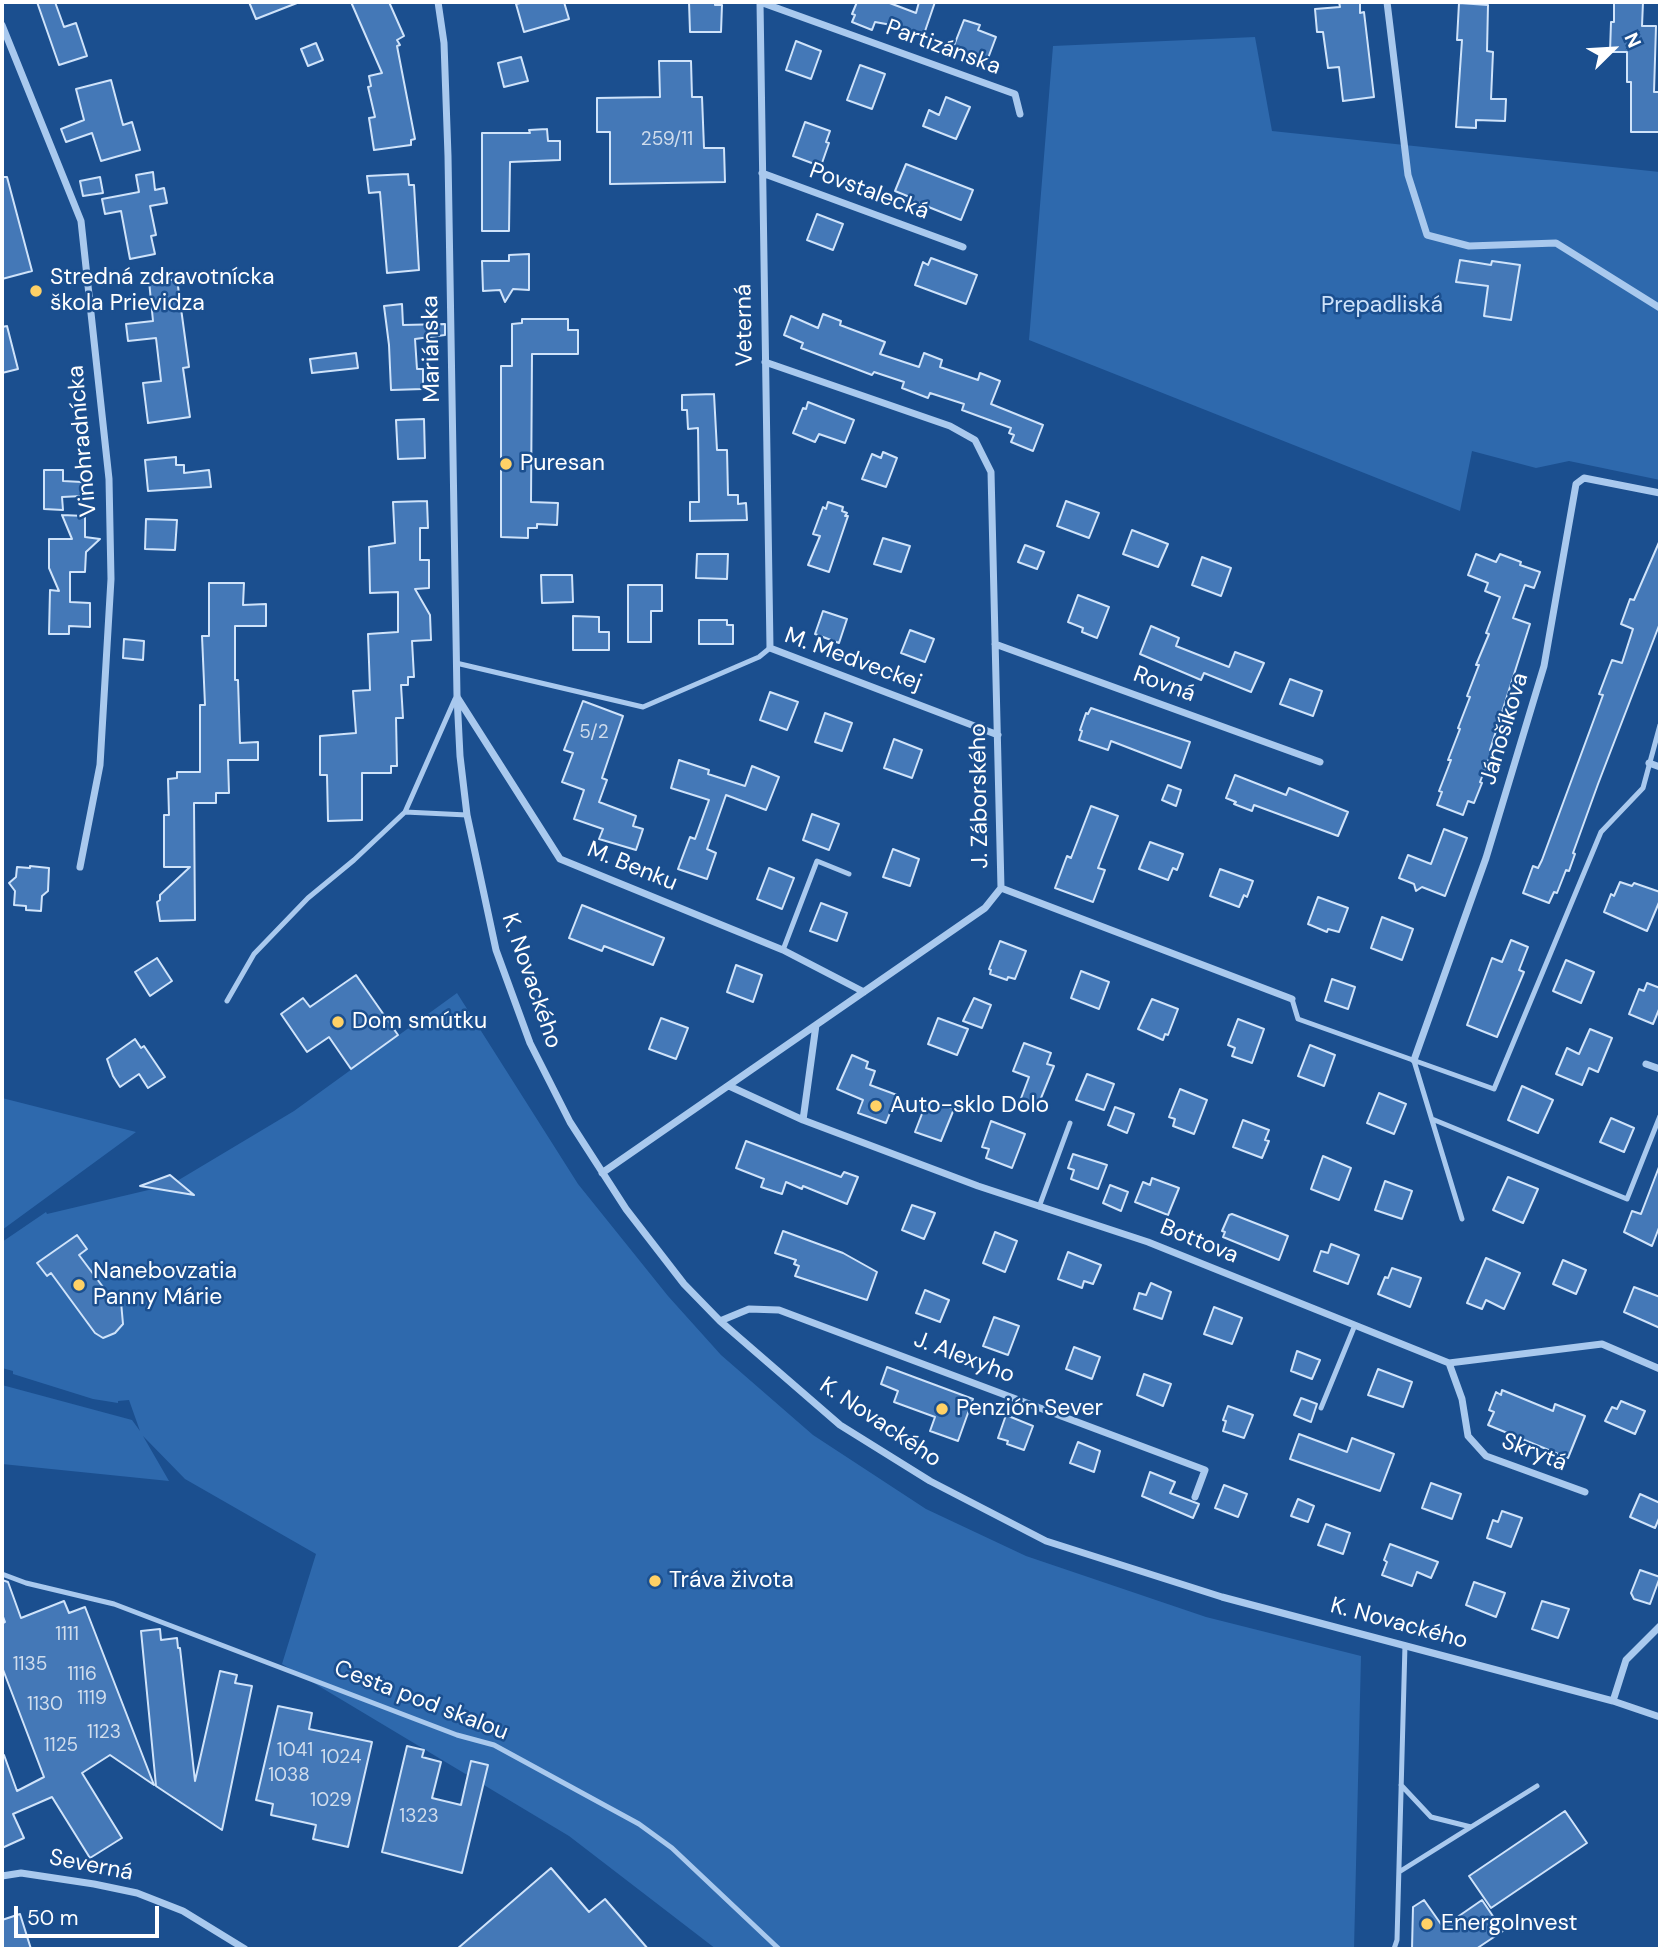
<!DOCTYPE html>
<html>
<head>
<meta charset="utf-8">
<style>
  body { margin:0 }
  #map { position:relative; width:1662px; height:1951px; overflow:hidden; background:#1b4f8f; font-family:"DM Sans",sans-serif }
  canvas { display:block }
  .frame { position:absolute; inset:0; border:4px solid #fff; pointer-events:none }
  .north { position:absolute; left:1578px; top:14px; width:70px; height:70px; -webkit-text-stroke:5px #1b4f8f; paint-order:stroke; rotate:66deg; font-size:19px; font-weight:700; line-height:28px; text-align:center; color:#fff }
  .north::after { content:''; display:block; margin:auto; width:24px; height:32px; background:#fff; clip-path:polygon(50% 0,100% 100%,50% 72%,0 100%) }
  .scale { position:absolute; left:14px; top:1906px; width:145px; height:32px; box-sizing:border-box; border:4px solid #fff; border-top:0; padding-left:9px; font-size:21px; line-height:24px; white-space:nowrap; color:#fff; -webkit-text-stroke:5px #1b4f8f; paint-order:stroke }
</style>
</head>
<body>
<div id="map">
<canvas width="1662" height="1951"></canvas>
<div class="frame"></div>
<div class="north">N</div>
<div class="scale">50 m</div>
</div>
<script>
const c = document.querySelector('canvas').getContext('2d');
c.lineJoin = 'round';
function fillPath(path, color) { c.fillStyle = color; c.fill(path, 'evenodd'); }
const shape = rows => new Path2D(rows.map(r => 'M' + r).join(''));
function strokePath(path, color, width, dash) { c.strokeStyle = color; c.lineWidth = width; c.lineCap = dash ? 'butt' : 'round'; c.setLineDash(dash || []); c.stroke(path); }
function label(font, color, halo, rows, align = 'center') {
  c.font = font + ' "DM Sans",sans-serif'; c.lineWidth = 5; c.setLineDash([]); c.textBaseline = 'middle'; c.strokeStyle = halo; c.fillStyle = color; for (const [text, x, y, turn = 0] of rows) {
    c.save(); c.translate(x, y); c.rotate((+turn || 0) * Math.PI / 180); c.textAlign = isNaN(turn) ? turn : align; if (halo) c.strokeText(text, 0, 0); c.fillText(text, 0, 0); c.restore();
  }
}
fillPath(shape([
  [1255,37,1272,131,1660,172,1660,480,1569,461,1536,468,1472,451,1460,511,1029,340,1053,46],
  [457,993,578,1184,668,1296,721,1355,813,1435,926,1509,1026,1556,1206,1617,1361,1656,1354,1949,716,1949,569,1836,282,1664,316,1554,185,1479,143,1436,169,1481,2,1464,2,1385,132,1420,140,1431,129,1400,118,1401,118,1403,93,1399,13,1374,13,1371,2,1368,2,1242,46,1212,47,1214,178,1183,177,1181,294,1111],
  [2,1098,136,1132,2,1230]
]), '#2e69ad');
const building = shape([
  [37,2,55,2,64,27,76,23,87,56,59,65,37,2],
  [249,2,297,2,297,3,256,19,249,2],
  [351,2,389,2,404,36,397,40,400,45,397,46,415,139,411,140,411,145,374,150,369,118,375,117,368,87,371,86,369,76,382,73,351,2],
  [524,2,564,2,569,19,524,32,516,4,524,2],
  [689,2,715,2,715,5,722,5,721,32,690,32,689,2],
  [857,2,887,2,916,13,919,2,935,2,923,37,886,24,875,22,872,30,852,22,855,15,852,14,857,2],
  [1339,2,1360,2,1360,13,1364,12,1374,97,1343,101,1339,67,1328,68,1323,32,1317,32,1315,9,1340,7,1339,2],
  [1614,2,1643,2,1642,26,1656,26,1654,92,1660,92,1660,132,1631,132,1631,82,1627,82,1627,52,1610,52,1611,22,1614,22,1614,2],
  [1459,3,1488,5,1487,51,1493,52,1491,99,1506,99,1505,121,1476,120,1476,128,1456,127,1462,40,1457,40,1459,3],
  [964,20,980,25,978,30,996,37,987,61,953,48,964,20],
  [796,41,821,51,811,79,786,70,796,41],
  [316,43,323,60,308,66,301,49,316,43],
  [521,57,528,81,504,87,498,63,521,57],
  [659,61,691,61,692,97,702,97,704,148,724,148,725,182,610,184,610,132,597,132,597,98,660,97,659,61],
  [860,65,885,74,872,109,847,100,860,65],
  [111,80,123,125,132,122,140,150,101,161,92,133,66,142,61,129,84,120,76,89,111,80],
  [946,97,970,107,956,139,923,126,929,110,939,115,946,97],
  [805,122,830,131,826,142,829,143,822,163,819,162,817,165,793,156,805,122],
  [547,129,548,141,560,141,560,160,510,162,509,231,482,231,482,133,530,133,529,130,547,129],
  [906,164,973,190,961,220,911,200,912,198,895,191,906,164],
  [153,172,155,190,164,188,167,203,150,206,156,235,151,236,155,254,130,259,121,211,105,214,102,199,139,192,136,175,153,172],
  [408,174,409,185,414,185,419,270,387,273,380,192,369,193,367,176,408,174],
  [2,177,7,177,32,271,2,279,2,177],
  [100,177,103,193,83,196,80,181,100,177],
  [817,214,843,224,833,250,807,240,817,214],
  [529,254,529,290,513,289,505,302,500,290,483,291,482,261,509,261,509,255,529,254],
  [931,258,977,275,966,304,915,285,923,262,928,265,931,258],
  [1460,260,1491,265,1492,261,1520,265,1511,320,1484,316,1488,286,1456,282,1460,260],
  [164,279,164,281,177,279,189,367,183,368,190,417,148,423,143,383,161,381,156,338,128,341,126,324,153,321,149,281,164,279],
  [402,304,403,325,445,324,445,335,415,339,417,369,423,369,423,389,391,390,389,345,384,306,402,304],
  [823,314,841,321,840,325,885,342,880,354,919,367,924,353,942,360,940,367,978,380,980,373,1000,381,991,404,1043,425,1033,451,1011,442,1014,435,1009,433,1011,428,962,410,964,404,930,393,928,398,902,388,904,382,874,372,872,375,801,348,803,343,784,335,791,316,818,328,823,314],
  [522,319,568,319,568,330,578,330,578,354,532,354,531,502,558,503,557,525,537,524,537,528,528,528,528,538,501,537,501,366,512,366,512,324,522,323,522,319],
  [7,326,18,369,2,373,2,327,7,326],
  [356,353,358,368,312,373,310,359,356,353],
  [714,394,717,450,727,450,728,495,738,495,738,504,746,503,747,520,690,521,690,502,699,502,698,428,688,429,687,410,682,410,682,395,714,394],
  [808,402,854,420,845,443,819,434,815,442,793,433,803,408,806,409,808,402],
  [424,419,425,458,398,459,396,420,424,419],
  [883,452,897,458,886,487,862,479,872,454,881,458,883,452],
  [176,457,176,465,184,465,184,473,209,470,211,487,148,491,145,460,176,457],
  [44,470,63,470,63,481,82,482,82,496,62,497,63,510,44,509,44,470],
  [427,501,428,528,420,528,420,560,429,560,429,588,415,589,430,615,431,640,412,641,414,677,408,677,408,685,401,685,403,718,396,718,397,766,391,766,391,773,362,773,362,820,328,821,327,775,320,775,320,736,356,733,353,691,370,690,368,634,398,632,398,592,370,593,369,547,395,543,393,502,427,501],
  [1066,501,1099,513,1089,538,1057,526,1066,501],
  [828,502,843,507,842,511,847,513,845,516,848,516,829,572,808,565,820,536,813,534,823,507,826,509,828,502],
  [62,515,85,516,85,537,100,539,86,552,85,572,70,572,70,602,90,603,90,627,69,626,69,634,49,634,50,590,59,591,49,568,49,539,72,539,62,515],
  [146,519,177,520,175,550,145,549,146,519],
  [1132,530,1168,544,1158,567,1123,554,1132,530],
  [883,538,910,546,901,572,874,564,883,538],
  [1660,540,1660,623,1598,784,1573,853,1575,854,1569,871,1566,870,1557,893,1554,892,1549,903,1523,893,1533,866,1538,868,1542,860,1603,695,1599,694,1612,660,1622,663,1633,629,1621,624,1630,599,1634,600,1660,540],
  [1025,545,1044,552,1037,569,1018,562,1025,545],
  [697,554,728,554,727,579,696,578,697,554],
  [1476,554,1496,562,1500,554,1521,562,1520,565,1540,572,1534,588,1525,585,1513,618,1530,624,1490,750,1492,751,1480,782,1482,783,1474,803,1468,801,1463,815,1437,805,1442,792,1439,791,1451,760,1448,760,1460,729,1458,728,1470,697,1467,696,1479,665,1476,665,1489,634,1486,633,1500,597,1485,591,1488,583,1468,575,1476,554],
  [1202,557,1231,568,1221,596,1192,585,1202,557],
  [541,575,572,575,573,602,542,603,541,575],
  [209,583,244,583,243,605,266,604,266,626,235,626,235,680,238,680,240,743,258,742,258,760,228,760,229,793,216,793,216,803,194,803,195,920,160,921,157,902,160,900,160,895,190,867,164,867,164,815,169,815,168,779,177,778,177,772,200,772,200,705,205,705,202,636,209,636,209,583],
  [628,585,662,585,662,611,651,611,651,642,628,642,628,585],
  [1078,595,1109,607,1097,638,1082,632,1083,628,1068,622,1078,595],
  [823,611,847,619,839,643,815,634,823,611],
  [573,616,599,617,599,632,609,632,609,650,573,650,573,616],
  [699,620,727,620,727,625,733,625,733,644,699,644,699,620],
  [1151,626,1179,638,1176,646,1229,667,1235,652,1264,663,1251,692,1204,673,1201,680,1140,654,1151,626],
  [910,630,934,639,925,662,901,653,910,630],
  [124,639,144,641,143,660,123,658,124,639],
  [1290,679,1322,691,1313,716,1280,704,1290,679],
  [770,692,798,702,787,730,760,720,770,692],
  [583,701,623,716,602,778,607,780,599,802,636,816,633,826,643,829,636,850,599,839,603,829,574,819,584,790,562,782,573,753,564,750,583,701],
  [1091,708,1190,742,1181,768,1111,741,1108,750,1079,740,1082,731,1080,730,1086,713,1088,714,1091,708],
  [825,713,852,723,842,751,815,742,825,713],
  [894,739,922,750,912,778,884,768,894,739],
  [679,760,709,770,708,774,745,786,752,766,779,777,766,810,726,795,707,849,716,853,707,879,678,869,690,837,695,839,709,800,671,788,679,760],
  [1235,775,1286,795,1289,788,1348,812,1338,836,1254,805,1252,811,1234,804,1236,802,1226,798,1235,775],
  [1168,785,1181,790,1176,806,1162,800,1168,785],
  [1091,806,1118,816,1098,868,1105,870,1093,902,1055,888,1067,856,1071,858,1091,806],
  [812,814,839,824,829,850,803,840,812,814],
  [1444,829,1467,838,1445,896,1422,887,1416,891,1414,884,1399,878,1408,855,1431,864,1444,829],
  [1150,842,1183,854,1177,870,1173,868,1168,880,1139,869,1150,842],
  [893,849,919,859,910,886,883,877,893,849],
  [30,866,49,868,48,891,42,896,41,911,26,910,26,906,14,905,15,891,9,883,16,877,17,867,30,868,30,866],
  [769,868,794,878,782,909,757,899,769,868],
  [1220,869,1253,881,1247,897,1244,895,1239,907,1210,896,1220,869],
  [1620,882,1632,886,1634,883,1660,892,1660,900,1647,931,1604,912,1611,894,1614,896,1620,882],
  [1318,897,1348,908,1339,932,1328,929,1327,932,1308,924,1318,897],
  [821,903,847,913,837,941,810,931,821,903],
  [582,905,664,938,653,965,604,946,602,951,569,938,582,905],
  [1382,917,1413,929,1402,960,1371,948,1382,917],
  [1511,940,1528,947,1519,970,1524,972,1497,1037,1467,1025,1492,958,1502,962,1511,940],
  [1000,941,1026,951,1015,979,1008,977,1007,980,990,974,991,970,989,969,1000,941],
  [157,958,172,981,150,996,135,972,157,958],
  [1566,960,1594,972,1581,1003,1553,991,1566,960],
  [736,965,762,975,753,1002,727,992,736,965],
  [1081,971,1109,982,1099,1009,1071,998,1081,971],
  [356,975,398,1035,351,1069,329,1037,307,1052,281,1014,303,998,310,1007,356,975],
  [1332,979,1355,987,1348,1009,1325,1001,1332,979],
  [1647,983,1660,988,1660,1007,1653,1024,1629,1014,1639,989,1644,991,1647,983],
  [974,998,991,1005,982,1028,963,1021,974,998],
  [1152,999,1178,1009,1168,1035,1165,1034,1163,1040,1138,1029,1152,999],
  [661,1018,688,1028,676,1059,649,1049,661,1018],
  [938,1018,968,1029,957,1055,928,1044,938,1018],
  [1238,1019,1264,1029,1252,1063,1232,1056,1235,1048,1228,1045,1238,1019],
  [1590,1029,1612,1038,1598,1072,1589,1068,1582,1085,1556,1074,1567,1048,1579,1054,1590,1029],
  [135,1039,141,1048,144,1046,165,1077,148,1088,139,1074,120,1087,113,1076,107,1059,135,1039],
  [1024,1043,1051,1053,1047,1064,1054,1066,1037,1108,1020,1101,1029,1077,1013,1071,1024,1043],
  [1310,1045,1335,1055,1324,1086,1298,1076,1310,1045],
  [852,1055,868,1062,866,1068,875,1071,870,1085,897,1095,886,1123,858,1113,863,1100,837,1089,852,1055],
  [1087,1074,1114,1084,1104,1110,1076,1100,1087,1074],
  [1522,1086,1553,1100,1538,1133,1508,1120,1522,1086],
  [1180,1089,1207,1100,1194,1134,1173,1126,1175,1119,1169,1117,1180,1089],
  [1379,1093,1406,1104,1394,1134,1367,1123,1379,1093],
  [939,1103,954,1109,941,1141,915,1132,925,1106,936,1110,939,1103],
  [1115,1107,1134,1114,1127,1133,1108,1125,1115,1107],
  [1611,1118,1634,1128,1624,1152,1600,1142,1611,1118],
  [1243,1120,1269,1130,1265,1140,1269,1141,1262,1158,1233,1147,1243,1120],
  [991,1121,1025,1134,1012,1168,986,1158,989,1149,982,1147,991,1121],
  [746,1141,841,1177,844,1172,858,1177,847,1204,803,1186,802,1189,786,1182,782,1194,761,1187,764,1179,736,1168,746,1141],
  [1073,1154,1107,1165,1098,1189,1071,1179,1074,1170,1068,1168,1073,1154],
  [1323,1156,1351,1168,1339,1200,1311,1189,1323,1156],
  [1659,1167,1660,1225,1652,1246,1624,1232,1632,1211,1641,1214,1659,1167],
  [170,1175,194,1195,140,1186,170,1175],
  [1508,1177,1538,1189,1523,1223,1493,1210,1508,1177],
  [1152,1178,1179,1188,1168,1215,1135,1202,1143,1182,1150,1185,1152,1178],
  [1385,1181,1412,1191,1402,1219,1375,1210,1385,1181],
  [1110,1185,1128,1192,1121,1211,1103,1203,1110,1185],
  [912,1205,935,1213,924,1239,902,1230,912,1205],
  [1232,1214,1288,1236,1279,1260,1223,1237,1225,1232,1222,1231,1229,1215,1232,1214],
  [783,1231,843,1253,877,1272,867,1300,795,1276,799,1266,794,1264,796,1260,775,1253,783,1231],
  [995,1232,1017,1241,1005,1272,983,1263,995,1232],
  [77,1235,87,1249,79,1255,109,1295,113,1291,121,1302,123,1324,115,1333,103,1338,95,1333,51,1273,47,1276,37,1263,77,1235],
  [1331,1244,1359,1255,1348,1284,1314,1271,1321,1251,1328,1253,1331,1244],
  [1068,1252,1101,1265,1093,1284,1084,1281,1082,1288,1058,1279,1068,1252],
  [1486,1258,1520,1273,1504,1309,1486,1300,1482,1309,1467,1303,1486,1258],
  [1563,1260,1586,1270,1576,1294,1553,1284,1563,1260],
  [1392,1268,1421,1278,1410,1307,1378,1294,1385,1277,1388,1278,1392,1268],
  [1151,1283,1171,1292,1162,1319,1134,1309,1139,1293,1146,1295,1151,1283],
  [1634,1287,1660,1297,1660,1328,1624,1312,1634,1287],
  [925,1290,949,1300,940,1322,916,1313,925,1290],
  [1214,1307,1242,1318,1232,1344,1204,1334,1214,1307],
  [994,1317,1019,1326,1008,1355,983,1346,994,1317],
  [1074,1347,1100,1357,1092,1379,1066,1369,1074,1347],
  [1297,1351,1320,1360,1312,1379,1291,1371,1297,1351],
  [887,1367,973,1399,958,1441,930,1431,935,1417,894,1402,898,1391,881,1384,887,1367],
  [1378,1369,1412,1382,1403,1407,1368,1395,1378,1369],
  [1144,1374,1171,1384,1163,1406,1137,1395,1144,1374],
  [1502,1390,1553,1411,1555,1404,1585,1416,1568,1458,1488,1425,1494,1412,1489,1410,1496,1392,1501,1395,1502,1390],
  [1301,1398,1317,1404,1311,1422,1294,1415,1301,1398],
  [1621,1401,1645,1411,1635,1434,1605,1421,1612,1407,1617,1409,1621,1401],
  [1228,1406,1253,1415,1244,1438,1223,1431,1226,1421,1223,1420,1228,1406],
  [1006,1415,1033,1426,1024,1450,1007,1444,1008,1441,998,1438,1006,1415],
  [1299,1434,1347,1452,1352,1438,1394,1454,1380,1491,1290,1459,1299,1434],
  [1078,1442,1100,1451,1094,1472,1070,1463,1078,1442],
  [1150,1472,1175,1482,1170,1493,1199,1504,1193,1518,1142,1496,1150,1472],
  [1431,1483,1461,1494,1452,1519,1422,1508,1431,1483],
  [1224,1485,1247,1494,1238,1517,1215,1508,1224,1485],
  [1640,1494,1660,1503,1660,1516,1655,1528,1630,1517,1640,1494],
  [1298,1499,1314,1506,1308,1522,1291,1516,1298,1499],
  [1502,1511,1522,1518,1511,1547,1487,1538,1493,1520,1498,1522,1502,1511],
  [1326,1524,1350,1533,1343,1554,1318,1545,1326,1524],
  [1390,1544,1438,1562,1431,1578,1417,1572,1412,1586,1382,1575,1387,1562,1384,1560,1390,1544],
  [1640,1570,1660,1577,1650,1604,1634,1599,1631,1593,1640,1570],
  [2,1580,8,1582,21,1618,64,1601,69,1613,85,1607,154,1785,110,1755,82,1773,122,1838,90,1858,52,1797,13,1814,24,1838,2,1848,2,1755,4,1755,17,1791,44,1777,2,1667,2,1624,5,1622,2,1614,2,1580],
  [1474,1582,1505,1593,1496,1617,1466,1605,1474,1582],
  [1542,1601,1569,1609,1558,1638,1532,1629,1542,1601],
  [160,1629,161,1640,177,1638,178,1648,180,1648,195,1781,220,1671,237,1675,235,1683,252,1686,222,1830,156,1786,141,1631,160,1629],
  [278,1706,312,1713,309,1729,372,1742,348,1847,313,1839,316,1825,271,1815,273,1804,256,1800,278,1706],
  [407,1746,424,1750,422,1757,441,1762,432,1798,461,1805,471,1761,488,1765,462,1873,382,1852,407,1746],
  [1565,1811,1587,1843,1491,1908,1469,1876,1565,1811],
  [551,1868,589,1912,605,1899,648,1949,457,1949,551,1868],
  [1424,1900,1443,1927,1482,1900,1503,1931,1476,1949,1412,1949,1413,1907,1424,1900],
  [20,1914,31,1949,2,1949,2,1920,20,1914]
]);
fillPath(building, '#4478b7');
strokePath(building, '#cfe3fa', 2);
strokePath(shape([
  [456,663,643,707,759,657,770,648],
  [405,812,455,699],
  [783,950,817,861,849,874],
  [1292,999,1298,1019,1494,1089,1601,832,1643,788,1660,725],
  [227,1001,254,954,308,898,354,860,405,812,467,815],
  [1414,1061,1462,1219],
  [1432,1119,1627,1199,1660,1116],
  [1039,1207,1070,1123],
  [1321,1408,1355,1325],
  [2,1574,26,1583,114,1604,457,1735,494,1745,639,1824,672,1848,779,1949],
  [1401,1785,1431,1817,1471,1827,1537,1786],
  [1399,1872,1471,1827],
  [1394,1949,1397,1940,1405,1645]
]), '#a9c9ee', 5);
strokePath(shape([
  [438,2,444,43,448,156,457,696,460,756,467,815,496,950,530,1043,570,1122,626,1209,684,1284,720,1321,840,1425,930,1481,1046,1541,1222,1597,1613,1701,1660,1717],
  [1387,2,1408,175,1427,235,1469,246,1556,243,1660,308],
  [2,25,81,221,109,479,111,579,100,765,80,867],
  [762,173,963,247],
  [995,644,1320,762],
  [457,697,560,859,783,950,864,992],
  [998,735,770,648,760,2,1015,94,1020,114],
  [1649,763,1660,767],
  [1001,888,1292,999],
  [1414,1060,1486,858,1544,666,1576,484,1584,478,1660,493],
  [1646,1064,1660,1069],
  [729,1086,803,1120,978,1186,1148,1242,1449,1363,1602,1344,1660,1369],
  [803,1120,816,1025],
  [602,1173,985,908,1001,888,991,472,975,440,950,426,765,362],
  [720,1321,749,1309,779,1310,1205,1470,1195,1497],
  [1449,1363,1462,1399,1468,1436,1486,1456,1585,1492],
  [1613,1701,1626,1660,1660,1626],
  [2,1876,21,1873,94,1884,137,1893,183,1911,245,1949]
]), '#a9c9ee', 7);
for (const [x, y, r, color] of [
  [36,291,7,"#ffd166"],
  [506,464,7,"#ffd166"],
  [338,1022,7,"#ffd166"],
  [876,1106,7,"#ffd166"],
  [79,1285,7,"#ffd166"],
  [942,1409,7,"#ffd166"],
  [655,1581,7,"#ffd166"],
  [1427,1924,7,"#ffd166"]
]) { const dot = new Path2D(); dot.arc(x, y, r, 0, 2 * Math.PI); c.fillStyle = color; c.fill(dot); strokePath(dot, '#1b4f8f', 2.5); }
label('19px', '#d0dded', null, [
  ["259/11",667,140],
  ["5/2",594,733],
  ["1111",67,1635],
  ["1135",30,1665],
  ["1116",82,1675],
  ["1119",92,1699],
  ["1130",45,1705],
  ["1123",104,1733],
  ["1125",61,1746],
  ["1041",295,1751],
  ["1024",341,1758],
  ["1038",289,1776],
  ["1029",331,1801],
  ["1323",419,1817]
]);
label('23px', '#fff', '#1b4f8f', [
  ["Partizánska",943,48,20],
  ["Povstalecká",869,192,20],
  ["Veterná",745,325,-91],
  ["Mariánska",432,349,-91],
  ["Vinohradnícka",83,441,-95],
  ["M. Medveckej",853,660,20],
  ["Rovná",1164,685,20],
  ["Jánošíkova",1505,729,-73],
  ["J. Záborského",980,796,-91],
  ["M. Benku",632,867,22],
  ["K. Novackého",531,981,71],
  ["Bottova",1199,1242,22],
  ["J. Alexyho",964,1358,21],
  ["K. Novackého",880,1423,34],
  ["Skrytá",1534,1453,21],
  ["K. Novackého",1399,1624,15],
  ["Cesta pod skalou",421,1701,21],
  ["Severná",91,1866,11]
]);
label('23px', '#fff', '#1b4f8f', [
  ["Stredná zdravotnícka",50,278],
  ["škola Prievidza",50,304],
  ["Puresan",520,464],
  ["Dom smútku",352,1022],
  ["Auto-sklo Dolo",890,1106],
  ["Nanebovzatia",93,1272],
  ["Panny Márie",93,1298],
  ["Penzión Sever",956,1409],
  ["Tráva života",669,1581],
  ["EnergoInvest",1441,1924]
], 'left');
label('23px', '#cfe3fa', '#1b4f8f', [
  ["Prepadliská",1382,306]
]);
</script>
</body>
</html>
